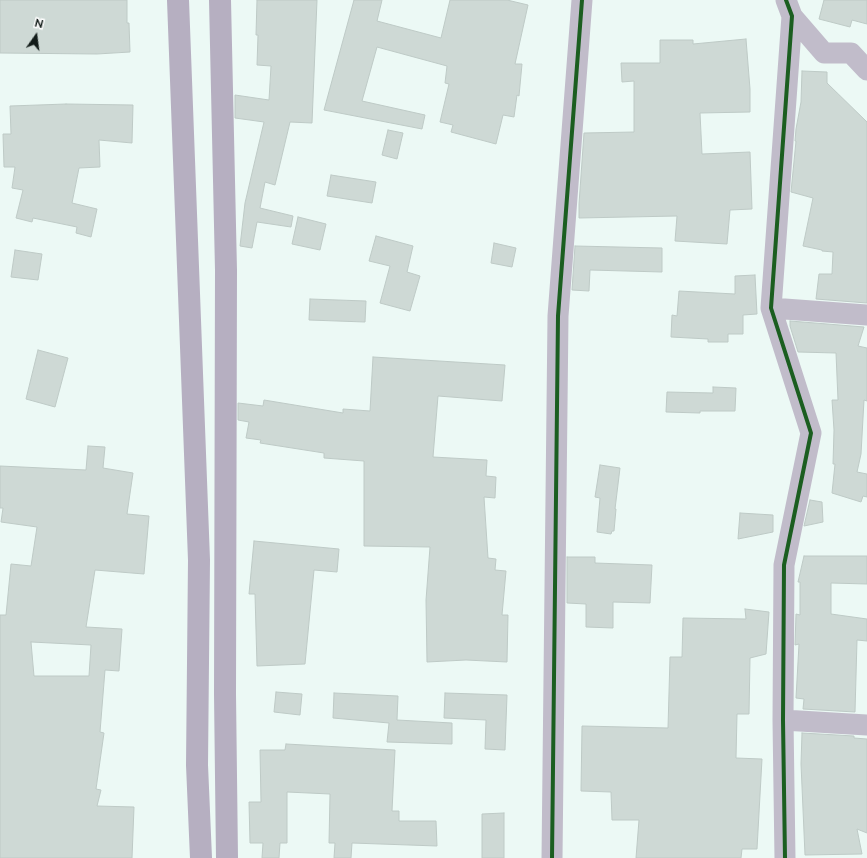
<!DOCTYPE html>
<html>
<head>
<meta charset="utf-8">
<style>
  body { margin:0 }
  #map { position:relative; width:867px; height:858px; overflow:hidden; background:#ecf9f5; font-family:Raleway,sans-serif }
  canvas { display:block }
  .north { position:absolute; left:16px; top:16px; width:40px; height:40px; -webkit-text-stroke:3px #fff; paint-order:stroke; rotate:14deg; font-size:11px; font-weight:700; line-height:16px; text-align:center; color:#121c19 }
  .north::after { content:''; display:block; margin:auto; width:14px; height:18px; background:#121c19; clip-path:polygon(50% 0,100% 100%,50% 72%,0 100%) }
</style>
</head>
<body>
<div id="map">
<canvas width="867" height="858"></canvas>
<div class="north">N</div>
</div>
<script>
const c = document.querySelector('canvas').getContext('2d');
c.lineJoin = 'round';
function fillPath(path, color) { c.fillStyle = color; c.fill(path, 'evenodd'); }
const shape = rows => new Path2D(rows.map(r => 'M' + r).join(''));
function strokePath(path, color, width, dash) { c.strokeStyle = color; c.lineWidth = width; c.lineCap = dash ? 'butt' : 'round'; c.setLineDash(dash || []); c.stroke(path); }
const building = shape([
  [0,0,127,0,127,23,129,23,130,52,97,54,0,53,0,0],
  [257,0,317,0,312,123,290,122,275,185,265,182,260,208,293,216,291,227,257,222,252,248,240,246,245,203,264,122,235,118,235,95,269,100,271,66,257,65,258,35,256,35,257,0],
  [354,0,382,0,377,21,441,38,450,0,507,0,528,5,515,64,522,64,519,96,517,95,514,117,503,115,496,144,451,132,453,125,440,122,449,84,445,83,447,66,377,47,362,101,425,115,422,129,324,110,354,0],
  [824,0,867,0,867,24,852,20,850,27,819,19,824,0],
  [746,39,750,89,750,112,700,113,702,154,750,152,752,209,730,210,727,244,675,241,677,216,579,218,579,204,584,133,634,132,634,81,622,82,621,63,660,63,660,40,693,40,693,44,746,39],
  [802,71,827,72,827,83,867,122,867,303,816,299,819,274,832,274,833,252,822,251,822,250,803,246,813,198,791,192,796,141,795,141,796,129,801,102,802,71],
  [66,104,133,105,132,143,99,140,100,167,79,168,72,203,97,209,91,237,76,233,77,227,33,218,32,222,16,218,23,190,12,188,15,167,4,167,3,134,11,134,10,106,66,104],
  [388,130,403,133,397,159,382,155,388,130],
  [331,175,376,182,372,203,327,196,331,175],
  [298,217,326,224,320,250,292,244,298,217],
  [376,236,413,246,407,272,420,276,410,311,380,303,390,266,369,261,376,236],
  [494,243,516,248,512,267,491,263,494,243],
  [575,246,662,248,662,272,590,270,589,291,572,290,575,246],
  [15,250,42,254,38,280,11,277,15,250],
  [755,275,757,314,743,315,743,334,728,334,728,342,708,342,708,339,671,337,672,315,677,316,679,291,735,294,735,276,755,275],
  [310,299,366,301,365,322,309,320,310,299],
  [790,321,864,327,858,346,867,348,867,401,864,400,861,454,857,472,867,474,867,497,863,496,861,502,832,493,835,464,833,464,834,430,832,400,838,400,836,353,798,352,790,326,790,321],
  [38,350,68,358,55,407,26,399,38,350],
  [373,357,505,365,502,401,438,396,433,457,487,460,486,476,496,477,495,498,484,497,488,558,496,559,495,570,506,571,502,615,508,615,507,662,466,660,427,662,426,600,430,547,364,546,364,461,324,458,324,453,260,443,261,440,246,438,249,422,238,420,238,403,263,406,264,400,343,413,343,409,370,411,373,357],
  [713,387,736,388,735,411,700,411,700,413,666,412,667,392,713,393,713,387],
  [88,446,105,447,103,468,133,473,127,514,149,516,144,574,95,570,86,627,122,629,119,671,105,670,100,732,104,733,96,789,101,790,97,806,134,807,132,858,0,858,0,615,6,615,11,564,31,566,37,527,1,522,3,508,0,508,0,466,86,470,88,446],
  [31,642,91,645,89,676,34,676,31,642],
  [600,465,620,468,615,509,616,509,614,531,612,531,611,534,597,532,600,498,595,497,600,465],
  [810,500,822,502,823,522,804,526,810,500],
  [740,513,773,515,773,532,738,539,740,513],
  [254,541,339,549,337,572,314,570,305,664,257,666,255,594,249,594,254,541],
  [804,556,867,556,867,584,831,583,831,614,867,619,867,641,857,640,855,712,803,709,804,699,796,698,799,644,795,645,796,614,800,615,800,582,798,582,804,556],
  [567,557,595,557,595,563,652,565,650,603,613,602,613,628,586,627,586,604,567,603,567,557],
  [745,609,769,612,766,654,750,658,749,714,737,714,736,758,762,759,757,849,742,849,741,858,636,858,639,820,612,820,611,792,581,791,582,726,668,728,670,657,682,657,683,618,746,619,745,609],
  [276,692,302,694,300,715,274,712,276,692],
  [334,693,398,696,397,720,452,723,452,744,387,742,389,723,333,718,334,693],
  [445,693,507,695,505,750,485,749,486,720,444,718,445,693],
  [802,733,854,736,854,738,867,739,867,833,857,829,862,854,805,855,801,764,802,733],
  [286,744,395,750,392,811,399,811,399,821,436,821,437,846,352,843,351,858,334,858,335,843,329,843,330,794,287,792,287,843,280,843,279,858,262,858,263,843,250,843,249,802,261,802,260,750,285,750,286,744],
  [504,813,504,858,482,858,482,814,504,813]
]);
fillPath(building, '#ced9d5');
strokePath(building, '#becac6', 1);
strokePath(shape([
  [792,16,824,53,851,53,867,70],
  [771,308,867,315],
  [783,720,867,725],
  [552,858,558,316,582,0],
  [785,858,783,720,784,565,811,433,771,308,792,16,786,0]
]), '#c1bcca', 21);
strokePath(shape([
  [178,0,199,560,197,765,201,858],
  [220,0,226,270,225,694,227,858]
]), '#b6afc1', 22);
strokePath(shape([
  [552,858,558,316,582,0],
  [785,858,783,720,784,565,811,433,771,308,792,16,786,0]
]), '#1b5e20', 4);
</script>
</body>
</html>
